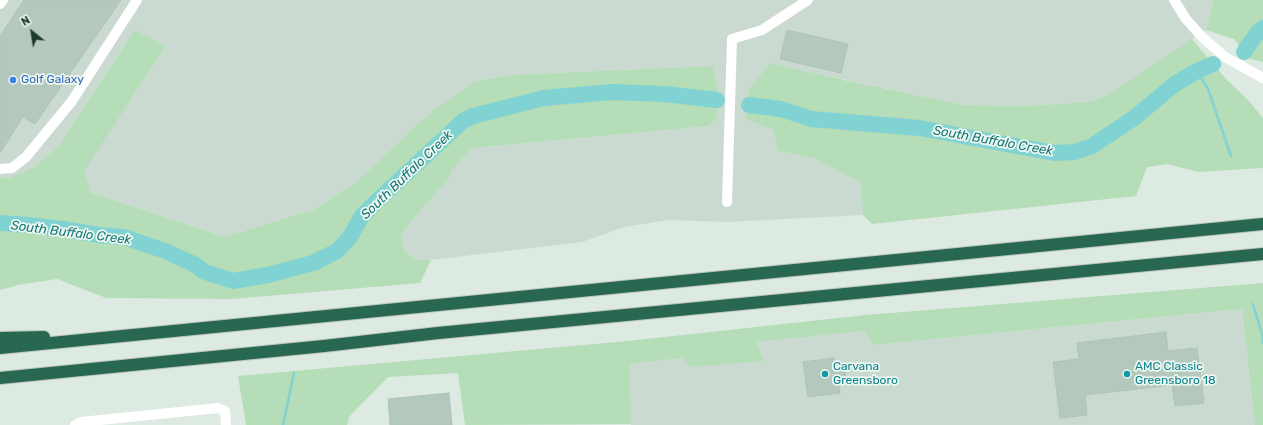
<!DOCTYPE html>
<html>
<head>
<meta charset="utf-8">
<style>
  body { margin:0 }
  #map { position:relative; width:1263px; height:425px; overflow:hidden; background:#ddeae2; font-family:Rubik,sans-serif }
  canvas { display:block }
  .north { position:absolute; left:12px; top:12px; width:40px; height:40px; -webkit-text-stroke:3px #edf7f0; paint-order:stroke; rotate:330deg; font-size:11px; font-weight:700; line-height:16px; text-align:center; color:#1e3a2e }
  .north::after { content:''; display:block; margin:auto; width:14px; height:18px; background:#1e3a2e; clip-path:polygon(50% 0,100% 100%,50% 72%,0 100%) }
</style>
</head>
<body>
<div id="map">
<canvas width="1263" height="425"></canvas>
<div class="north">N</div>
</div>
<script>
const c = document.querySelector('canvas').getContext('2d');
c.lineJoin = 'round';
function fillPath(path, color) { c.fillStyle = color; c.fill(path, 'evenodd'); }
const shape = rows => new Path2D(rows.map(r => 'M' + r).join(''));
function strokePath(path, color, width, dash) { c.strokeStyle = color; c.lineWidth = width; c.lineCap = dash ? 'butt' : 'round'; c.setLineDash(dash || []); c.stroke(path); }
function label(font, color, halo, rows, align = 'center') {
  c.font = font + ' Rubik,sans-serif'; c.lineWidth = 3.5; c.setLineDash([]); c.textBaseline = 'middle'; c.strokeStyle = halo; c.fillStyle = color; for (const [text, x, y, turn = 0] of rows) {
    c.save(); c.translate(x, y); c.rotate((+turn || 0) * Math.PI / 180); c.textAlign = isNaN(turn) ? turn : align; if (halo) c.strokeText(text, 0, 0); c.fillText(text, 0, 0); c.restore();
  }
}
fillPath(shape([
  [0,0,1214,0,1206,30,1107,95,1090,102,1023,106,965,105,770,64,746,119,773,130,778,151,814,158,861,183,863,215,727,222,669,220,624,227,582,242,431,260,414,259,405,252,401,240,402,232,450,177,451,171,472,148,709,126,717,117,718,91,713,66,508,75,474,82,432,111,355,183,315,209,225,237,91,193,83,172,164,47,135,29,59,146,34,167,8,178,0,178],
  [1242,309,1255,425,631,425,628,364,683,358,763,361,755,342,865,331,872,345]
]), '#cbdad1');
fillPath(shape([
  [1214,0,1263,0,1263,62,1250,59,1234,39,1206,30],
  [135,29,165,47,84,171,91,193,225,237,315,209,355,183,432,111,474,82,508,75,713,66,718,91,717,117,709,126,472,148,451,171,450,177,402,232,401,240,405,252,414,259,431,260,420,283,231,299,106,298,57,279,18,285,0,290,0,178,8,178,34,167,59,146],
  [1192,39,1225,78,1249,101,1263,118,1263,168,1198,172,1168,164,1147,167,1136,196,872,224,863,215,861,183,814,158,778,151,773,130,746,119,749,90,770,63,844,80,965,105,1023,106,1090,102,1107,95],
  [1263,283,1263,425,1255,425,1242,309,872,345,865,331,756,342,764,361,691,367,683,358,629,364,631,424,465,425,458,373,388,377,349,417,347,425,246,425,238,376,628,341,866,315]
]), '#b4ddb8');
strokePath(shape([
  [1197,71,1208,89,1231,156],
  [1253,304,1262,334,1263,343],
  [283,425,294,373]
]), '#81d3d3', 2.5);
strokePath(shape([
  [1244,52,1258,32,1263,28],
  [749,105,781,109,811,119,920,128,1054,153,1075,152,1092,146,1134,118,1175,84,1197,71,1213,64],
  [0,223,28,225,63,229,99,235,124,237,165,251,194,264,205,272,233,281,268,275,313,263,337,251,350,237,362,216,380,198,463,121,473,116,544,98,613,92,664,94,717,100]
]), '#81d3d3', 16);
const building = shape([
  [24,0,121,0,35,124,23,117,0,153,0,36,24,0],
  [787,30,848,44,841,73,780,59,787,30],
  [1166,332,1168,351,1197,348,1204,403,1175,406,1172,385,1085,395,1087,415,1060,418,1053,362,1079,359,1077,343,1166,332],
  [834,358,836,370,845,369,846,379,838,380,840,393,808,397,803,362,834,358],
  [449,393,452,425,390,425,388,399,449,393]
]);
fillPath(building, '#b5c8bd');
strokePath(building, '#afc4b8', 1);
const highway = shape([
  [0,338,44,337],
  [0,348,1263,224],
  [0,378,324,346,438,333,1263,254]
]);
strokePath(highway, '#bcc4c0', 14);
strokePath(shape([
  [1174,0,1186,19,1201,36,1225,57,1263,78],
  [0,4,3,0],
  [0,169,12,168,26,157,72,101,137,0],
  [727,202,732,39,762,30,808,0],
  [75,425,81,422,218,408,225,411,226,425]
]), '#fff', 10);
strokePath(highway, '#286850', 12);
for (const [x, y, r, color] of [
  [13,80,4,"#3f7fe0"],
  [825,374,4,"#0f9aa8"],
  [1127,374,4,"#0f9aa8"]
]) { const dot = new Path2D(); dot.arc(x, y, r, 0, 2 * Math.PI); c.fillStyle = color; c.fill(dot); strokePath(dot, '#edf7f0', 1.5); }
label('12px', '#366cbe', '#edf7f0', [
  ["Golf Galaxy",21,80]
], 'left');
label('12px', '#0d838f', '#edf7f0', [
  ["Carvana",833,367],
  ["Greensboro",833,381],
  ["AMC Classic",1135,367],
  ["Greensboro 18",1135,381]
], 'left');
label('italic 13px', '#167878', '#edf7f0', [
  ["South Buffalo Creek",993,141,10],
  ["South Buffalo Creek",407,175,-44],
  ["South Buffalo Creek",71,233,7]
]);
</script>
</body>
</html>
